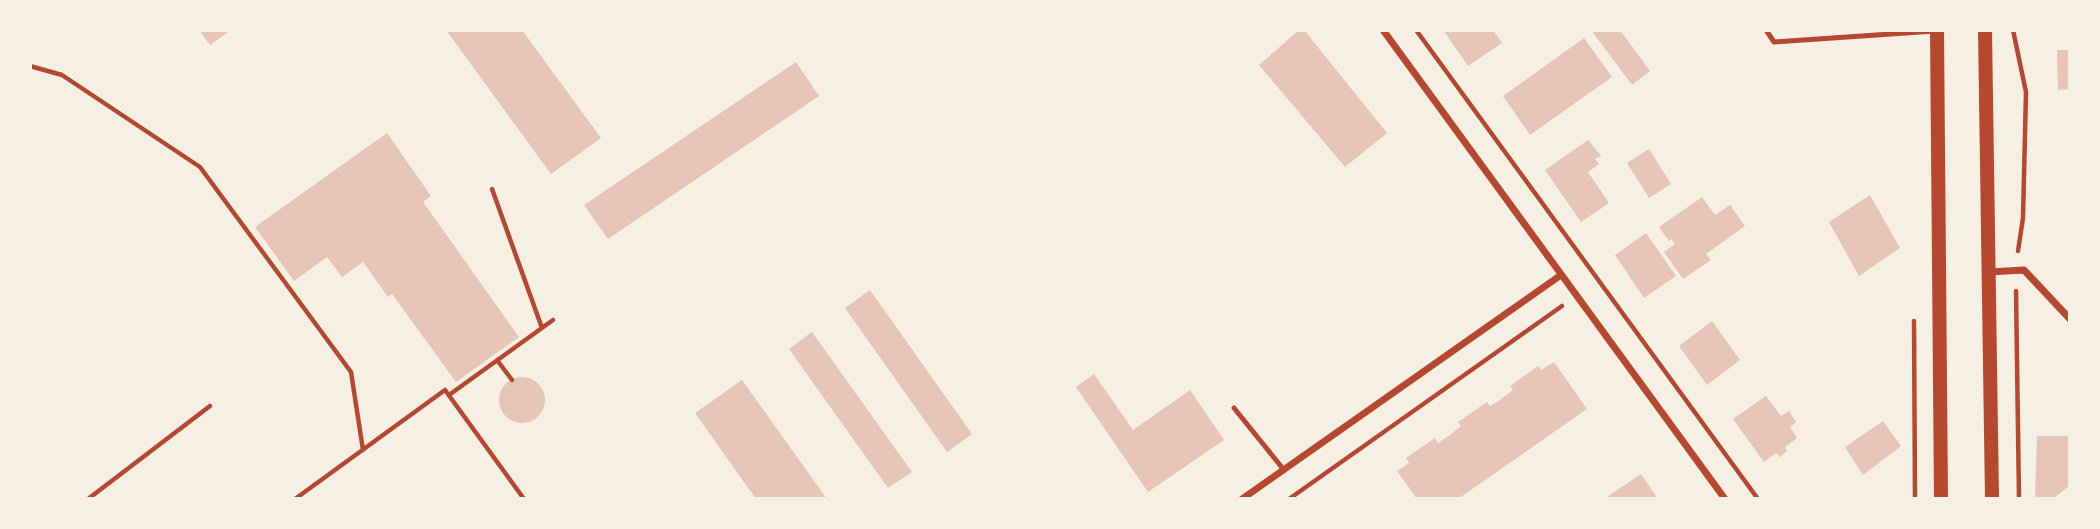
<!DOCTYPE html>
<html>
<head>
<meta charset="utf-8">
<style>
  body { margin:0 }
  #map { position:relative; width:2100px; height:529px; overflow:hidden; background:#f6efe4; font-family:"Times New Roman",serif }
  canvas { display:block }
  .frame { position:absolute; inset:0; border:32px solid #f6efe4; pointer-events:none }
</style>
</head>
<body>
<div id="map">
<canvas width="2100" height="529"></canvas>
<div class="frame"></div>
</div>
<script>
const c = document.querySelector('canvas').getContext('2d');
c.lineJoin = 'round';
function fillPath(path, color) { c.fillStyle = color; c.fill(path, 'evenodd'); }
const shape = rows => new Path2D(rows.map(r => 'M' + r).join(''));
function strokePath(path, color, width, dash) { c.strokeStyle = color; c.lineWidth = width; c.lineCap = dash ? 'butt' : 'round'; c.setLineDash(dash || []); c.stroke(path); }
fillPath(shape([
  [199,30,231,30,210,45],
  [446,30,522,30,601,138,551,174],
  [1299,30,1304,30,1387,133,1345,167,1259,65],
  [1443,30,1493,30,1502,43,1468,66],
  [1591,30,1620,30,1650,71,1632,85],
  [1584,38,1612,77,1530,135,1503,96],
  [2057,50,2070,50,2070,89,2058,90],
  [796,62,819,96,608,239,584,205],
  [387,133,431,196,423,202,519,337,456,382,392,294,388,297,363,262,342,277,327,257,294,281,255,227],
  [1588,140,1601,156,1595,159,1599,164,1588,172,1609,203,1581,222,1545,170],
  [1649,149,1671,184,1649,198,1627,163],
  [1870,195,1900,248,1859,276,1829,222],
  [1702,197,1715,215,1730,205,1745,226,1706,254,1711,260,1683,279,1664,252,1675,244,1671,239,1669,241,1659,227],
  [1646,233,1676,276,1644,298,1615,255],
  [870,290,972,434,947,452,845,308],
  [1712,321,1740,360,1707,385,1679,346],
  [812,332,912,472,888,488,789,349],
  [1554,362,1587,409,1458,499,1417,499,1397,471,1409,463,1406,458,1435,438,1438,443,1450,435,1461,426,1458,422,1487,402,1490,406,1497,402,1513,390,1510,386,1538,366,1541,370],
  [1094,374,1133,430,1190,390,1224,440,1148,492,1076,387],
  '499 400a23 23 0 1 1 46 0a23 23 0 1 1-46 0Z',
  [742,380,827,499,756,499,695,413],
  [1766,396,1781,416,1789,411,1796,422,1790,427,1797,438,1785,447,1787,451,1780,457,1776,453,1764,462,1733,419],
  [1883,421,1901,446,1863,475,1845,447],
  [2037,436,2070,436,2070,485,2053,499,2035,499],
  [1641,474,1658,499,1604,499]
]), '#e6c5b7');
strokePath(shape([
  [1416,30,1758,499],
  [2013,30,2026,92,2023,218,2018,251],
  [30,66,62,75,200,167,351,372,363,450],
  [492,189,542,328],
  [2016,291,2019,499],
  [1914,321,1915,499],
  [497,360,512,380],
  [449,395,553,320],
  [88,499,210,406],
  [295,499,445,390,524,499],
  [1289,499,1562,306]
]), '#b5482f', 4.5);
strokePath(shape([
  [1766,30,1774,42,1935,31],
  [1234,408,1284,470]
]), '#b5482f', 5);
strokePath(shape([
  [1383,30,1725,499],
  [1989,272,2024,270,2070,319],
  [1242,499,1561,275]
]), '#b5482f', 7);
strokePath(shape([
  [1937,30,1941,499],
  [1985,30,1992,499]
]), '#b5482f', 14);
</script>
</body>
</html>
